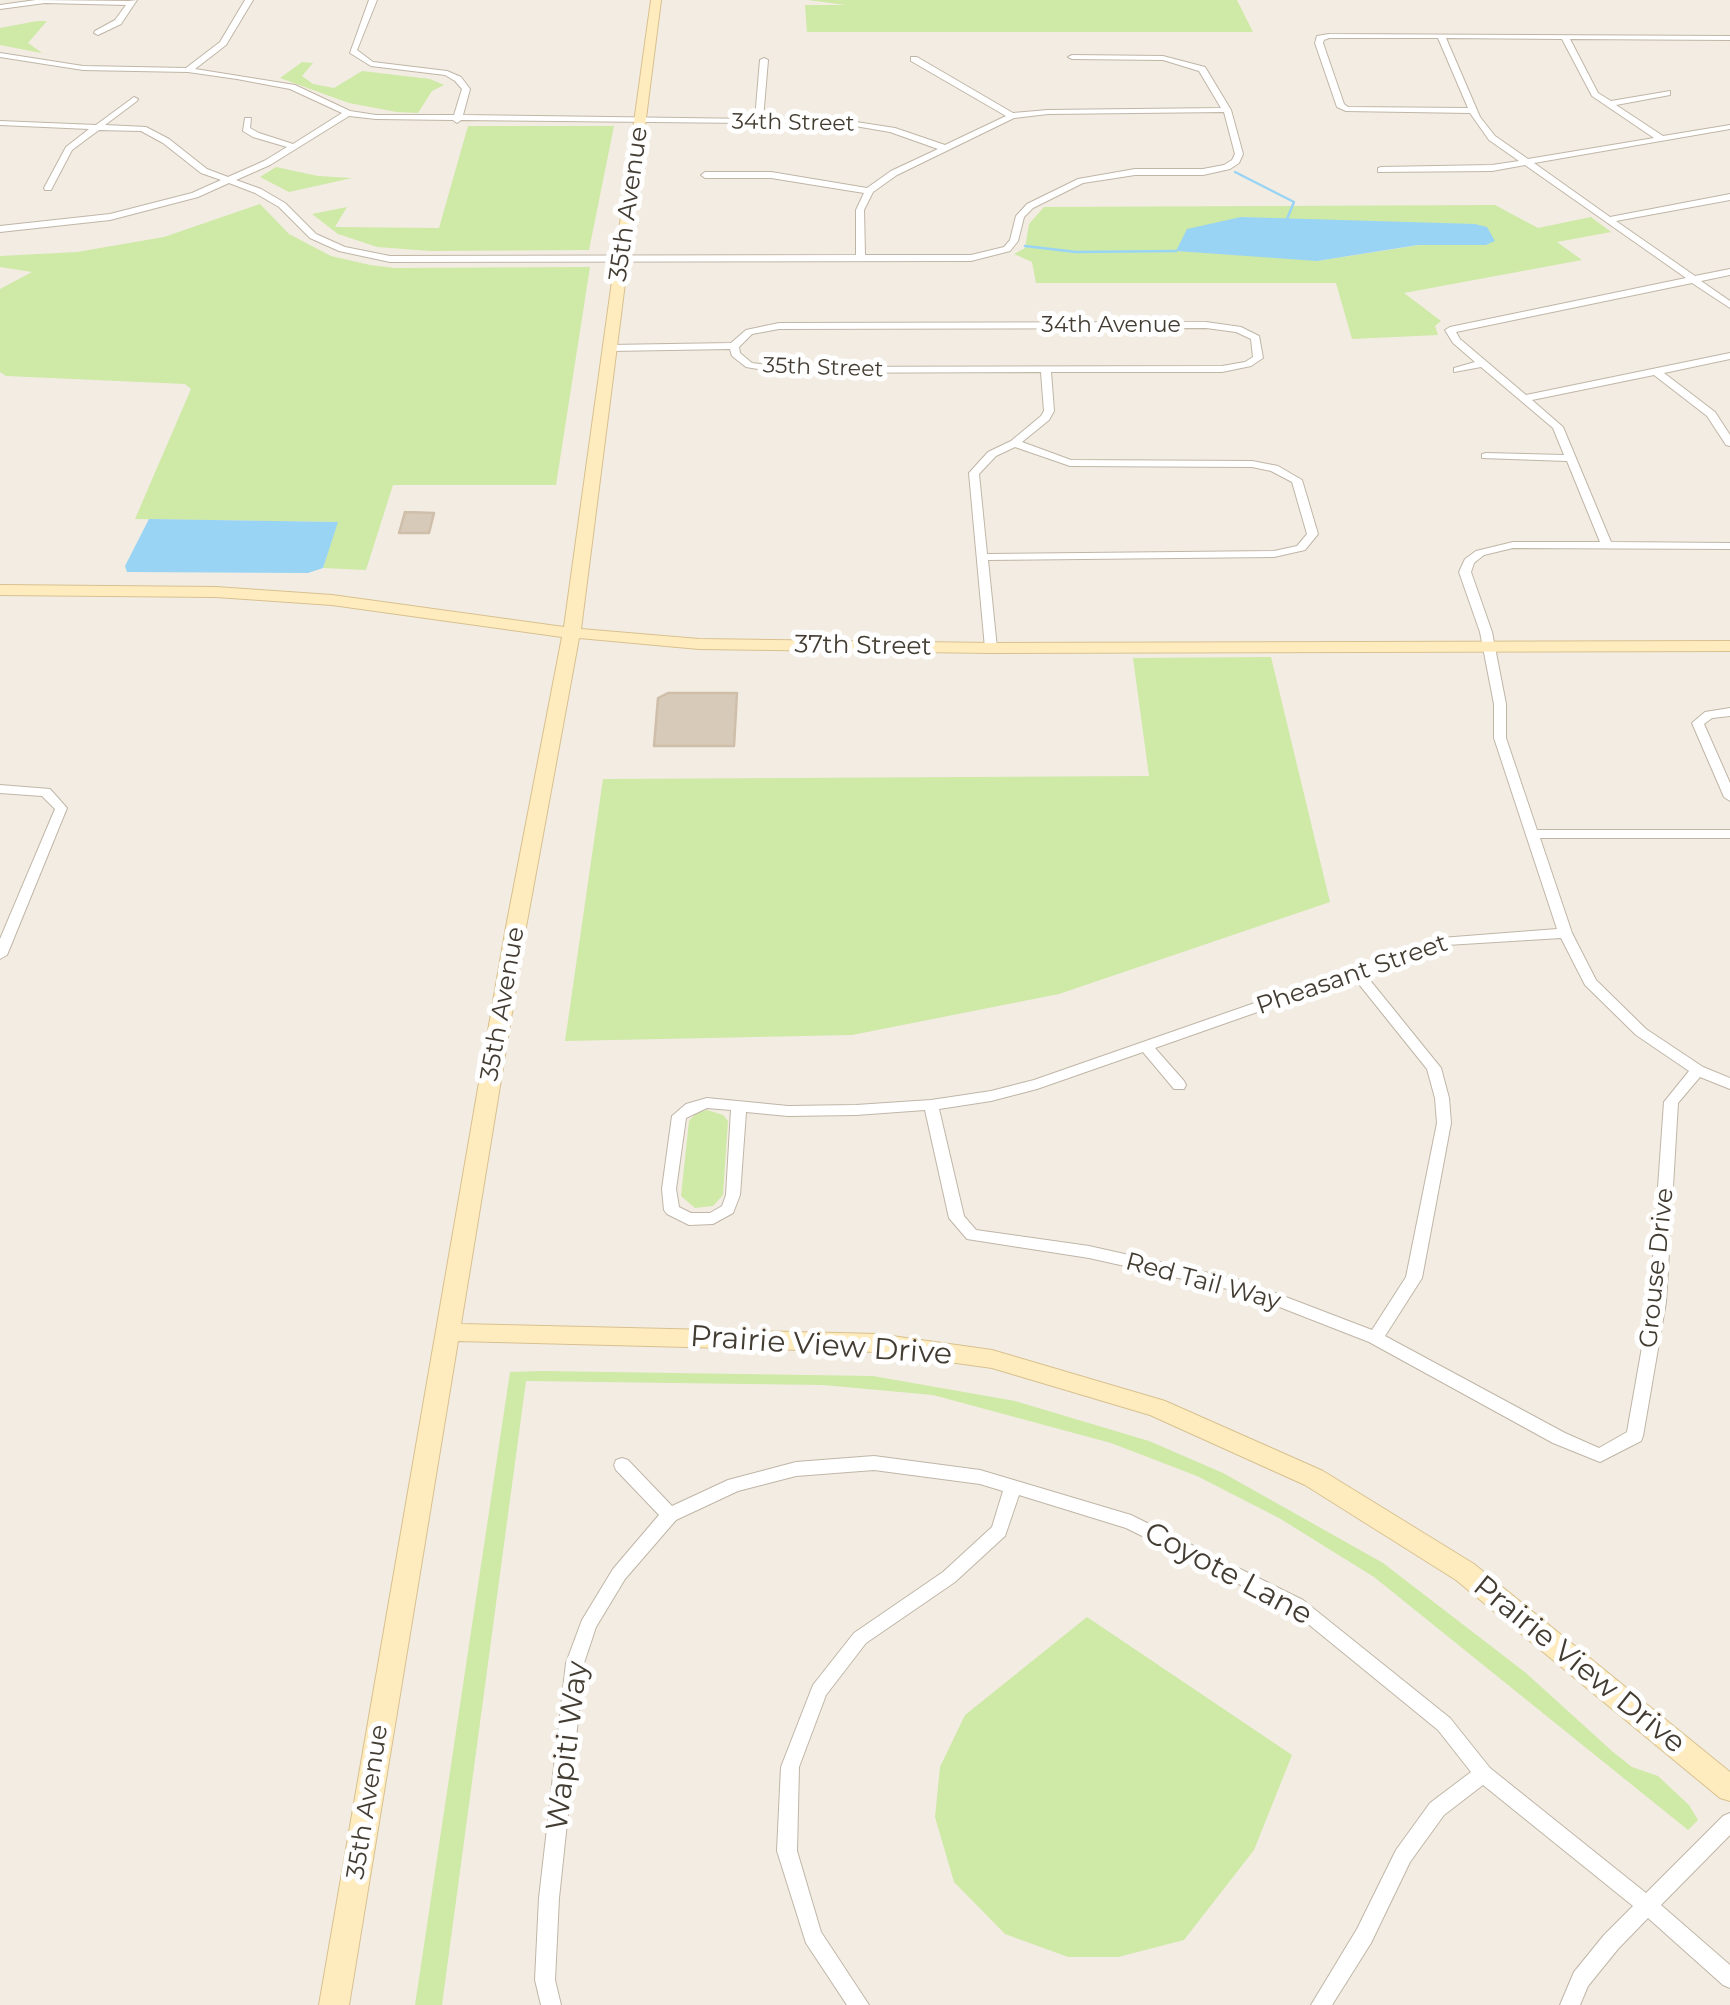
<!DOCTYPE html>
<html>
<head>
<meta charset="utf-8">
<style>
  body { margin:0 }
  canvas { display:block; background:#f2ece2 }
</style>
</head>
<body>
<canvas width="1730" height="2005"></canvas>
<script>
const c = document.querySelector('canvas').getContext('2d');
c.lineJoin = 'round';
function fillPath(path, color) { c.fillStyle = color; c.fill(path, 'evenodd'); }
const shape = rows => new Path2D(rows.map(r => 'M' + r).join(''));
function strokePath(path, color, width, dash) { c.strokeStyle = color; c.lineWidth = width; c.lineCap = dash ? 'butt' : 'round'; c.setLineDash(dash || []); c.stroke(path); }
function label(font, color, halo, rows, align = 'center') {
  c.font = font + ' Montserrat,sans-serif'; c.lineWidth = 10; c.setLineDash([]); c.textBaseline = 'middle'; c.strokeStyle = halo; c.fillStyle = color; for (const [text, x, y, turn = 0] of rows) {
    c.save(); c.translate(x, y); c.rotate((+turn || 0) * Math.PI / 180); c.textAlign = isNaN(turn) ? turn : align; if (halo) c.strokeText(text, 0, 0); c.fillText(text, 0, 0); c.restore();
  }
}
fillPath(shape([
  [808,0,1237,0,1253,32,807,32,805,5,846,5],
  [37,21,47,21,28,43,42,53,62,57,0,45,0,28],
  [302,62,313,63,302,76,313,84,334,88,362,71,430,79,444,85,432,91,418,113,397,112,349,103,280,78],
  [468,126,614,126,589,250,430,251,377,247,338,234,312,214,347,207,335,227,439,228],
  [276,167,318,176,352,178,289,192,260,177],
  [260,204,289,234,331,256,370,265,395,268,590,267,556,485,393,485,366,570,323,568,337,522,135,519,191,389,185,384,6,376,0,372,0,289,32,272,0,267,0,256,77,252,164,237],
  [1495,205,1538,228,1591,217,1611,232,1557,242,1582,260,1404,293,1441,321,1435,326,1438,335,1352,339,1336,283,1036,283,1032,262,1014,254,1025,248,1029,224,1044,207],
  [1241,217,1315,221,1486,245,1420,245,1317,261],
  [1271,657,1330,902,1059,994,852,1035,565,1041,603,779,1149,776,1133,658],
  [707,1110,723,1115,728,1121,723,1195,713,1206,695,1208,681,1196,689,1121,696,1113],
  [542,1371,873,1376,1015,1401,1149,1441,1223,1473,1383,1563,1526,1673,1613,1752,1632,1767,1658,1776,1689,1805,1698,1820,1688,1830,1374,1577,1279,1518,1197,1476,1111,1443,933,1395,823,1385,526,1381,442,2005,415,2005,510,1372],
  [1087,1617,1292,1755,1254,1850,1184,1940,1118,1957,1068,1957,1005,1934,954,1882,935,1817,940,1767,965,1715]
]), '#cfe9a7');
fillPath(shape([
  [1241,217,1475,224,1487,227,1495,241,1486,245,1418,245,1317,261,1176,251,1187,229],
  [149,519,338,522,323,568,308,573,127,572,125,566]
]), '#99d4f4');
strokePath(shape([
  [1235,172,1294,202,1287,219],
  [1025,246,1076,252,1176,251]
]), '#99d4f4', 2.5);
const building = shape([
  [405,512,434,513,429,533,399,533,405,512],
  [668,693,737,693,734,746,654,746,658,698,668,693]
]);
fillPath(building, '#d7cab9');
strokePath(building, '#cfbea9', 2.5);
const street = shape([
  [36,0,129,1,137,0,121,24,98,35,94,33,95,31,115,20,126,5,45,3,0,9,0,5,36,0],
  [245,0,253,0,226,45,195,69,295,85,350,111,376,115,454,115,462,89,455,81,445,75,371,66,350,53,369,0,377,0,357,50,373,62,447,71,461,77,470,89,463,115,755,119,760,60,764,58,768,60,763,119,843,120,895,128,945,145,1006,116,911,61,911,57,917,57,1013,113,1048,110,1221,108,1199,71,1163,60,1072,59,1068,57,1072,55,1163,56,1205,67,1231,110,1243,154,1239,163,1230,169,1203,175,1135,175,1083,183,1033,208,1024,217,1018,241,1010,251,971,261,390,262,339,251,310,238,279,207,255,193,229,183,198,197,110,220,0,232,0,226,110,214,192,193,221,180,201,173,163,143,141,131,99,130,72,150,51,190,45,190,44,188,66,147,89,129,0,125,0,121,96,125,134,97,138,99,137,101,105,125,146,127,169,139,207,169,228,177,264,161,287,147,253,137,243,131,245,118,251,118,250,128,259,133,293,144,342,113,290,89,237,79,188,72,83,70,0,57,0,53,83,66,186,68,220,42,245,0],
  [1224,112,1235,154,1232,160,1224,165,1203,169,1135,169,1078,179,1027,204,1016,216,1010,240,1004,247,971,255,865,255,864,210,873,192,897,175,1014,118,1048,114,1224,112],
  [349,116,376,119,453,120,457,123,461,120,843,124,890,132,938,149,891,171,867,188,771,172,705,172,701,175,705,178,771,178,864,193,856,210,856,255,390,256,345,247,316,234,285,203,261,189,236,180,270,165,349,116],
  [1329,34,1730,36,1730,40,1570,39,1598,93,1611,101,1670,91,1670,95,1616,105,1663,136,1730,125,1730,129,1534,163,1610,217,1730,194,1730,200,1616,221,1695,276,1730,269,1730,275,1701,281,1730,301,1730,308,1692,283,1456,332,1460,339,1526,395,1730,353,1730,359,1664,373,1715,412,1730,435,1730,446,1726,445,1707,416,1654,375,1532,400,1563,427,1611,542,1730,543,1730,549,1513,548,1484,555,1474,563,1471,572,1492,632,1506,704,1506,738,1537,830,1730,830,1730,838,1540,838,1572,933,1596,980,1646,1029,1703,1067,1730,1078,1730,1089,1700,1077,1678,1103,1666,1302,1643,1436,1641,1441,1600,1462,1553,1443,1369,1342,1241,1292,1089,1258,967,1239,949,1218,925,1110,856,1115,788,1116,746,1112,740,1195,733,1213,713,1224,689,1225,667,1214,664,1210,662,1189,672,1116,686,1104,707,1098,788,1106,856,1105,931,1100,991,1091,1034,1080,1441,938,1557,929,1494,738,1494,704,1480,632,1459,572,1465,559,1476,551,1513,542,1600,542,1567,461,1482,458,1482,454,1486,453,1564,455,1553,428,1481,367,1454,372,1454,368,1475,362,1453,343,1445,330,1450,327,1686,278,1525,165,1492,171,1378,172,1378,168,1381,167,1492,165,1519,161,1489,140,1470,113,1346,111,1337,107,1315,43,1317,36,1329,34],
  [1329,38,1438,38,1468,108,1348,107,1344,104,1323,43,1324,40,1329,38],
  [1446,38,1562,39,1592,96,1654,138,1528,159,1495,136,1480,117,1446,38],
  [1561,938,1585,985,1636,1035,1689,1071,1664,1102,1650,1302,1627,1432,1599,1448,1565,1433,1385,1336,1422,1278,1451,1123,1449,1098,1441,1068,1365,974,1447,945,1561,938],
  [1354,978,1427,1069,1435,1098,1437,1123,1406,1277,1372,1330,1244,1281,1089,1246,976,1230,964,1216,939,1109,991,1101,1037,1089,1143,1052,1174,1089,1184,1089,1186,1085,1184,1081,1155,1048,1354,978],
  [707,1108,731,1110,726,1195,722,1206,710,1213,691,1213,679,1207,676,1189,686,1118,707,1108],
  [1206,322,1241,327,1259,336,1263,358,1251,366,1222,372,1051,372,1054,411,1049,420,1022,442,1071,460,1252,461,1278,466,1302,480,1318,534,1305,550,1274,557,988,560,997,648,991,651,985,648,969,473,988,452,1011,441,1041,416,1044,411,1041,372,782,373,746,367,732,356,730,349,610,351,605,348,610,345,731,343,746,330,779,323,1206,322],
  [1206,328,1236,332,1251,339,1253,357,1245,362,1222,366,782,367,752,363,740,353,739,347,752,334,779,329,1206,328],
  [1015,447,1070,466,1252,467,1271,471,1292,482,1307,534,1297,546,1274,551,987,554,979,474,996,456,1015,447],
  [1730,708,1730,716,1712,718,1704,724,1730,783,1730,801,1724,797,1692,723,1705,712,1730,708],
  [0,785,50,789,67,808,7,955,0,959,0,939,55,809,42,796,0,793,0,785],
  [874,1456,980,1470,1131,1515,1303,1600,1450,1718,1490,1768,1646,1893,1723,1816,1730,1813,1730,1835,1661,1905,1730,1965,1730,1988,1723,1985,1648,1918,1618,1949,1588,1986,1580,2005,1560,2005,1574,1972,1604,1935,1633,1906,1483,1785,1444,1815,1410,1862,1371,1943,1332,2005,1311,2005,1357,1929,1396,1850,1430,1803,1471,1772,1438,1730,1291,1610,1126,1528,1019,1495,1005,1536,955,1582,866,1643,826,1695,799,1767,797,1851,821,1932,869,2005,847,2005,806,1943,777,1851,781,1767,813,1685,854,1633,943,1572,992,1527,1003,1491,980,1484,874,1470,796,1476,738,1491,676,1520,625,1579,596,1627,584,1663,559,1898,555,1980,561,2005,541,2005,535,1980,539,1898,566,1663,582,1620,613,1569,659,1515,616,1470,614,1465,616,1460,622,1458,628,1460,672,1506,728,1480,796,1462,874,1456]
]);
const secondary = shape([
  [651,0,661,0,581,629,699,639,991,643,1730,641,1730,651,991,653,699,649,579,638,526,927,461,1324,878,1334,992,1350,1165,1401,1323,1471,1474,1564,1730,1772,1730,1801,1720,1798,1456,1580,1305,1485,1150,1415,992,1368,878,1352,458,1341,349,2005,319,2005,506,927,562,637,332,605,216,597,0,595,0,585,216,587,332,595,564,627,651,0]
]);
strokePath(street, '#c0b6a7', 2);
strokePath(secondary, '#d8c190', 2);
fillPath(street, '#fff');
fillPath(secondary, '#ffecbe');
label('22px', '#433c32', '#fff', [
  ["34th Street",793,123,1],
  ["34th Avenue",1111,326],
  ["35th Street",823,368,2]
]);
label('25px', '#433c32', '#fff', [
  ["35th Avenue",629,204,-82],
  ["37th Street",863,646,1],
  ["Pheasant Street",1352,975,-19],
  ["35th Avenue",503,1004,-80],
  ["Grouse Drive",1657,1268,-84],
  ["Red Tail Way",1203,1282,15],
  ["35th Avenue",368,1802,-81]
]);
label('30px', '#433c32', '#fff', [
  ["Prairie View Drive",821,1346,4],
  ["Coyote Lane",1228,1574,28],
  ["Prairie View Drive",1579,1665,39],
  ["Wapiti Way",568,1746,-83]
]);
</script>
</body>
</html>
